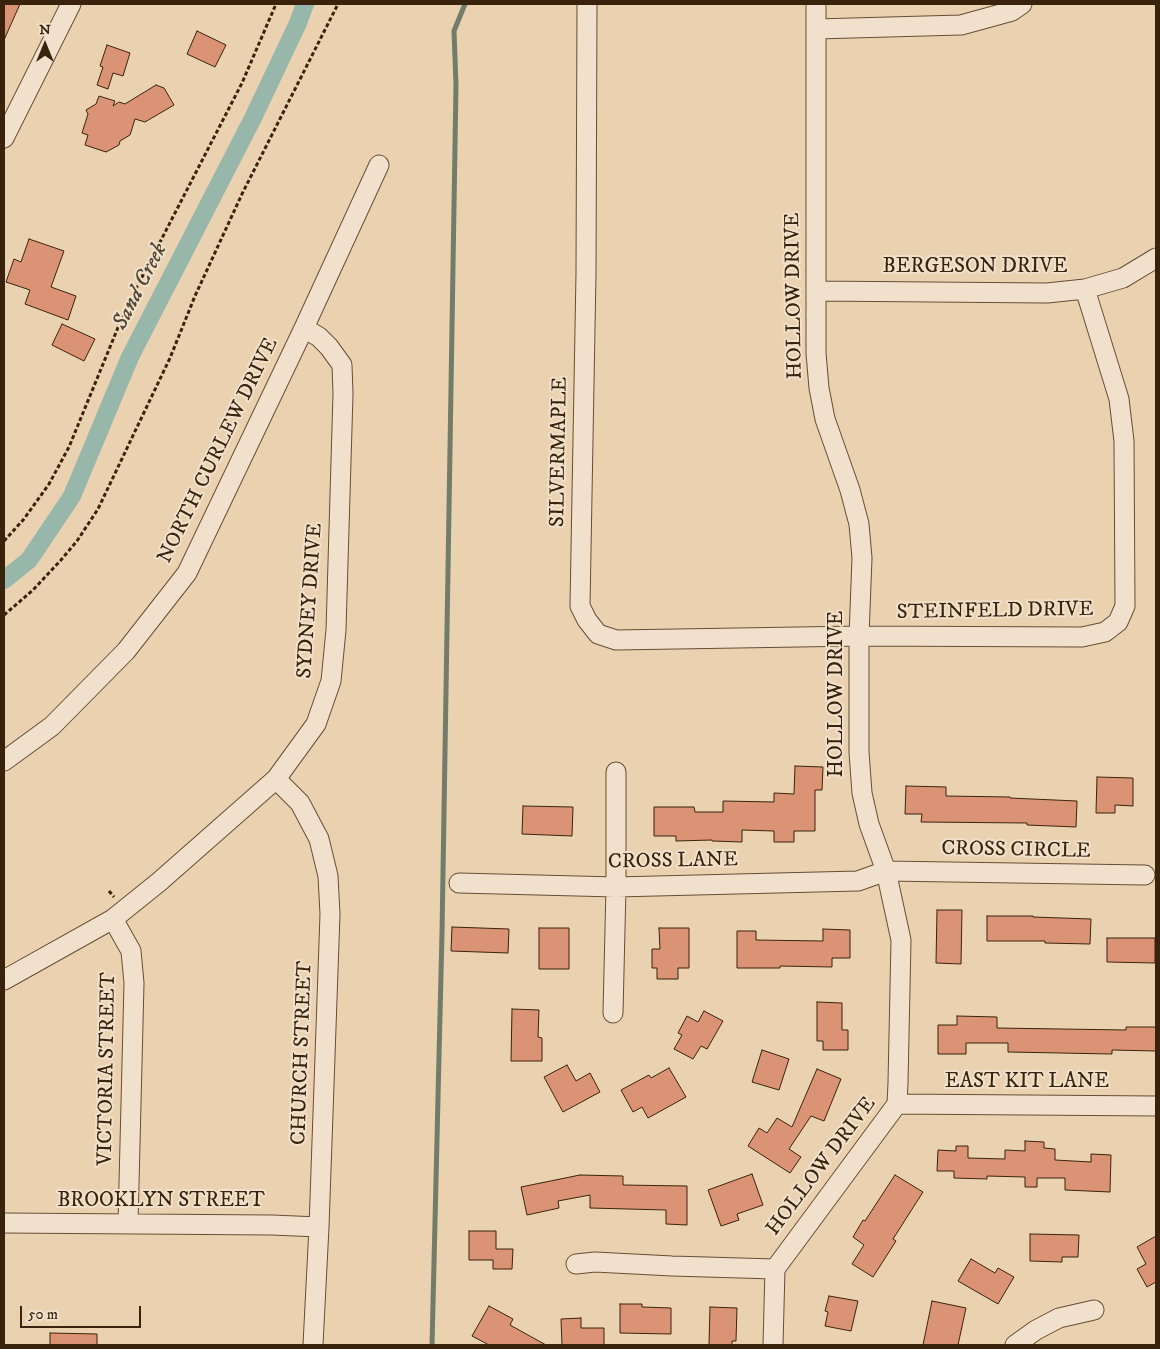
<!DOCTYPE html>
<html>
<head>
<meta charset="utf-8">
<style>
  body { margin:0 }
  #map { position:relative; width:1160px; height:1349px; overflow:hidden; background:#ead1b0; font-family:"IM FELL DW Pica",serif }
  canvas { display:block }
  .frame { position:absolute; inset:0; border:5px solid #3a230c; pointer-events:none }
  .north { position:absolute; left:20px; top:20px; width:50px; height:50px; -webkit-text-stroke:4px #f1e1cc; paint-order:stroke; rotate:0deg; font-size:14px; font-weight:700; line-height:20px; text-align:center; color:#3a230c }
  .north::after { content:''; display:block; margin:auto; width:18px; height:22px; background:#3a230c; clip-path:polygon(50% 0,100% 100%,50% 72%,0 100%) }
  .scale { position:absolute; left:20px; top:1306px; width:121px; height:22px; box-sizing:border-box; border:2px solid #3a230c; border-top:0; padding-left:6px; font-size:15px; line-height:18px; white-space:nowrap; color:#3a230c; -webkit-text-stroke:4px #f1e1cc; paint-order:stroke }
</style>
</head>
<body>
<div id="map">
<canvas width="1160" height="1349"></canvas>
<div class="frame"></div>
<div class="north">N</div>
<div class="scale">50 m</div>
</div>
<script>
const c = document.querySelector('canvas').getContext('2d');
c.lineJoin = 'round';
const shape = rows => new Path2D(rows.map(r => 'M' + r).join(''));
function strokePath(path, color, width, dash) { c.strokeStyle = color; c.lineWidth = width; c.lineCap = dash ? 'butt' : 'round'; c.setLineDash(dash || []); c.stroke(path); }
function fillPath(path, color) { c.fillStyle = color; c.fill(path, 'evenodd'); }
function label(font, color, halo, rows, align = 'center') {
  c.font = font + ' "IM FELL DW Pica",serif'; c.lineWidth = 4; c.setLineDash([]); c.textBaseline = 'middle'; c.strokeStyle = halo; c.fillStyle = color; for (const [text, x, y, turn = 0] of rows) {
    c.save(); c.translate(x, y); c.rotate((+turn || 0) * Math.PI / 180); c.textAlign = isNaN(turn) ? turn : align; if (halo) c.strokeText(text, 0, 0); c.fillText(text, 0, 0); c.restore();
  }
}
strokePath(shape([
  [432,1345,442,933,456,85,454,31,465,4]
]), '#727c6b', 5);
strokePath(shape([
  [4,580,29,560,72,496,130,357,253,118,298,23,305,4]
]), '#98b7ab', 18);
const building = shape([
  [4,4,20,4,4,40,4,4],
  [197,31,226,45,215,67,187,54,197,31],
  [107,45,130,53,123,76,113,73,108,89,97,85,103,67,100,66,107,45],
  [156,85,164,88,174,105,145,122,135,119,130,135,120,141,119,145,106,152,85,145,88,135,82,133,88,114,86,110,96,104,99,96,115,101,113,106,119,102,125,104,156,85],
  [29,239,64,251,51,287,76,296,68,320,25,304,30,290,6,282,14,259,21,262,29,239],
  [62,324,95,339,84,361,52,345,62,324],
  [795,766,823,767,822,790,815,790,815,831,794,831,794,842,774,842,774,831,742,830,742,842,712,841,712,840,676,841,676,836,654,836,654,807,694,807,695,812,723,812,723,801,774,802,774,793,794,794,795,766],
  [1097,777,1133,778,1133,806,1115,805,1115,813,1096,813,1097,777],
  [906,786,946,787,946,796,1010,797,1010,798,1077,801,1076,827,1027,825,1027,823,921,822,922,814,905,814,906,786],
  [523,806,573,807,572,836,522,834,523,806],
  [937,910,962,910,961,964,936,963,937,910],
  [987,916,1033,916,1033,917,1091,919,1090,944,1045,943,1045,941,987,941,987,916],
  [452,927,509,929,508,953,451,951,452,927],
  [539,928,569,928,569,969,539,969,539,928],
  [659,928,689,928,689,968,678,968,678,979,657,979,657,968,652,968,652,949,660,949,659,928],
  [823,929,850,930,850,958,832,958,832,967,780,966,780,968,737,968,737,931,756,931,756,940,823,941,823,929],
  [1107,938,1155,938,1155,963,1107,962,1107,938],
  [817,1002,842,1003,842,1030,848,1030,848,1050,823,1050,823,1041,817,1041,817,1002],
  [512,1009,539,1010,538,1037,542,1038,542,1061,511,1061,512,1009],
  [704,1011,723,1021,707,1049,701,1046,693,1059,674,1049,682,1035,678,1033,687,1016,698,1022,704,1011],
  [957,1016,997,1017,997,1028,1126,1030,1126,1027,1156,1027,1156,1051,1112,1050,1112,1054,1008,1052,1008,1043,966,1043,966,1054,938,1054,938,1025,957,1025,957,1016],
  [762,1050,789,1059,779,1090,752,1082,762,1050],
  [567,1065,576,1081,590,1073,600,1092,563,1112,544,1077,567,1065],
  [669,1068,686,1097,648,1118,642,1107,633,1112,621,1090,649,1075,651,1078,669,1068],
  [817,1069,841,1079,824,1121,811,1116,789,1149,801,1157,790,1173,748,1146,759,1128,767,1133,777,1118,792,1127,817,1069],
  [1025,1141,1044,1142,1044,1148,1055,1149,1055,1160,1091,1162,1091,1154,1111,1155,1110,1192,1065,1190,1065,1178,1037,1178,1037,1187,1025,1187,1025,1177,987,1176,987,1179,954,1178,954,1171,937,1171,938,1150,956,1151,956,1146,968,1146,968,1158,1005,1159,1005,1150,1025,1151,1025,1141],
  [752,1174,763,1205,737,1214,739,1220,721,1226,708,1190,752,1174],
  [580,1175,623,1176,623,1185,687,1186,687,1225,666,1224,666,1210,590,1208,590,1195,558,1201,559,1208,527,1215,521,1187,580,1175],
  [895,1175,923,1192,893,1239,896,1241,873,1277,852,1264,864,1245,853,1237,863,1220,865,1221,895,1175],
  [469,1231,496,1231,496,1249,513,1249,512,1269,493,1269,493,1260,469,1260,469,1231],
  [1030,1234,1079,1235,1078,1257,1062,1257,1062,1262,1030,1261,1030,1234],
  [1156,1236,1156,1282,1147,1287,1137,1269,1146,1264,1137,1247,1156,1236],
  [971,1259,995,1273,998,1268,1014,1277,998,1304,958,1281,971,1259],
  [829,1296,858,1301,851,1331,825,1326,828,1312,825,1311,829,1296],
  [932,1301,966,1308,958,1345,923,1345,932,1301],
  [620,1304,642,1304,642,1307,671,1308,671,1334,620,1333,620,1304],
  [489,1306,513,1319,510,1325,546,1345,489,1345,472,1336,489,1306],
  [710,1307,737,1308,736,1341,732,1341,732,1345,709,1345,710,1307],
  [581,1318,581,1328,604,1328,604,1345,562,1345,561,1319,581,1318],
  [50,1333,97,1334,97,1345,50,1345,50,1333]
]);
fillPath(building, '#da9375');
strokePath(building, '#3a230c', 1);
const street = shape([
  [587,4,586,273,580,606,587,620,598,634,616,640,859,636,1082,637,1105,632,1118,622,1125,606,1124,441,1119,399,1085,289],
  [816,29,961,25,1012,11,1022,4],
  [4,138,71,4],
  [816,291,1047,293,1085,289,1123,278,1156,258],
  [4,761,52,726,126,651,187,573,304,328,379,165],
  [276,779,300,803,319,839,328,876,330,914,319,1227,313,1345],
  [459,883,616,887,858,881,886,871,1145,875],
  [113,919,131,951,134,983,128,1224],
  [4,980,113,919,159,882,276,779,316,724,331,681,336,630,343,394,342,365,329,347,319,337,304,328],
  [613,1013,616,887,616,772],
  [897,1104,1156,1106],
  [4,1223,272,1225,319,1227],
  [576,1264,595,1262,672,1266,775,1269],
  [773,1345,775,1269,897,1104,898,1083,901,940,886,871,869,824,862,793,859,752,859,636,862,558,859,524,850,490,825,419,819,388,816,353,816,4],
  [1015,1345,1036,1330,1059,1318,1094,1310]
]);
strokePath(street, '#664e35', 21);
strokePath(shape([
  [4,541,24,519,49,484,69,447,126,308,242,83,276,4],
  [4,615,33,590,61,560,77,541,98,509,170,358,195,296,242,194,338,4],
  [109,891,114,897]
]), '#3a230c', 3, [4, 2.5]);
strokePath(street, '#f1e1cc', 19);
label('21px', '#3a230c', '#f1e1cc', [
  ["BERGESON DRIVE",975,268],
  ["HOLLOW DRIVE",795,296,-91],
  ["NORTH CURLEW DRIVE",219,451,-64],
  ["SILVERMAPLE",560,452,-89],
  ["SYDNEY DRIVE",311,601,-86],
  ["STEINFELD DRIVE",995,612,-1],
  ["HOLLOW DRIVE",838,694,-90],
  ["CROSS CIRCLE",1016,851,1],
  ["CROSS LANE",673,862,-1],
  ["CHURCH STREET",303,1053,-88],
  ["VICTORIA STREET",108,1069,-89],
  ["EAST KIT LANE",1027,1083],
  ["HOLLOW DRIVE",822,1167,-53],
  ["BROOKLYN STREET",161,1202]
]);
label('italic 22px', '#524834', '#f1e1cc', [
  ["Sand Creek",141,287,-63]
]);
</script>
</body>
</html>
